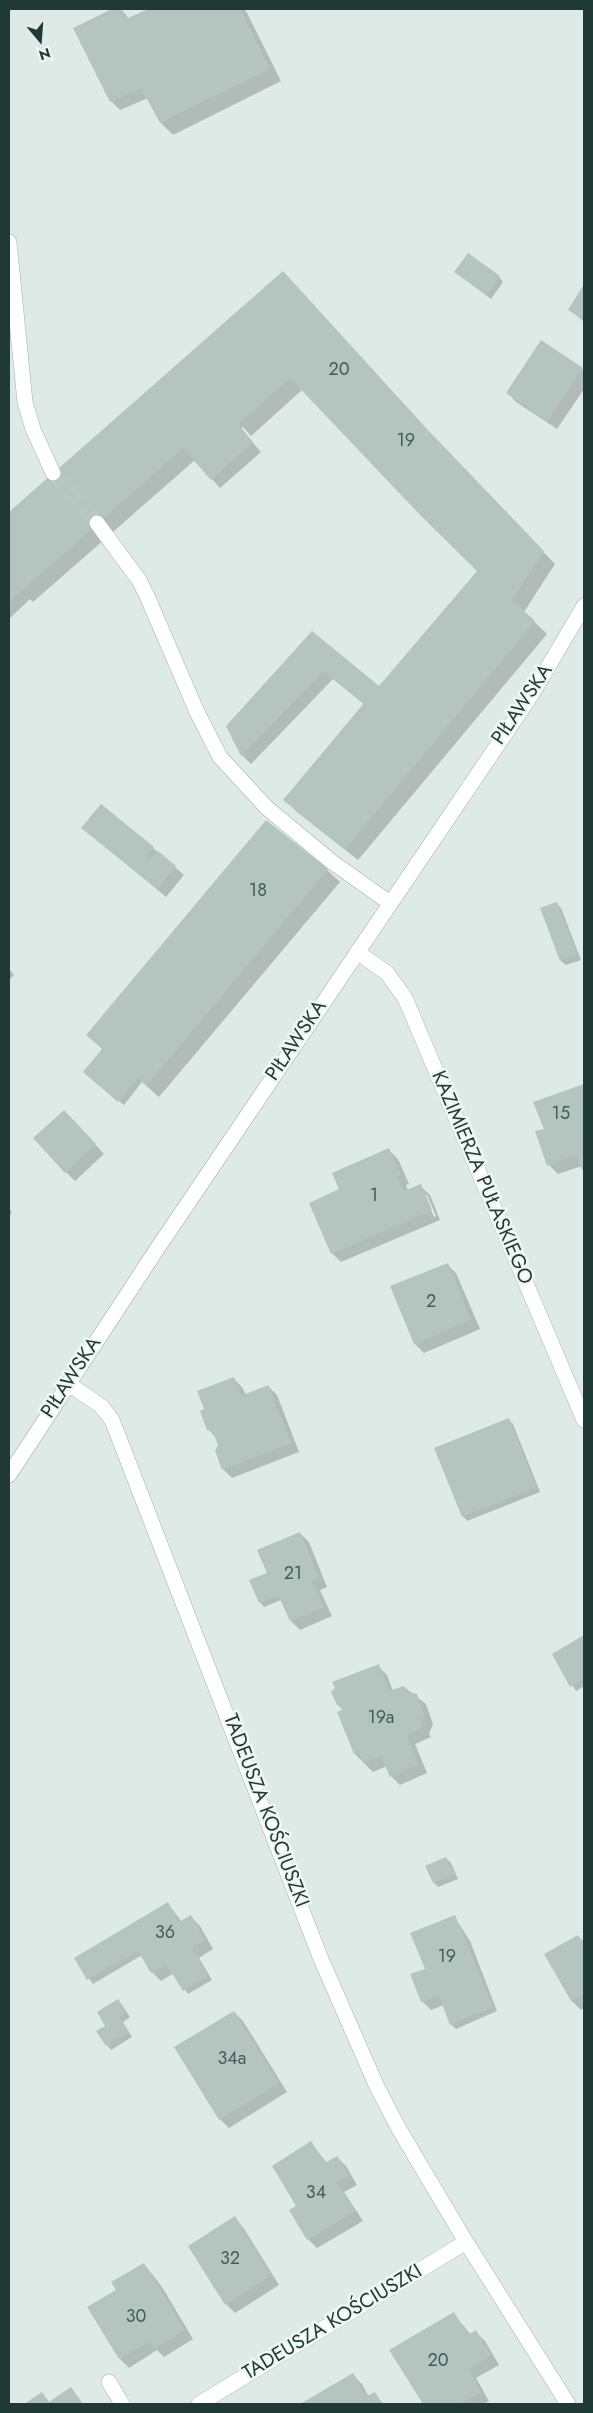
<!DOCTYPE html>
<html>
<head>
<meta charset="utf-8">
<style>
  body { margin:0 }
  #map { position:relative; width:593px; height:2413px; overflow:hidden; background:#deeae6; font-family:Jost,sans-serif }
  canvas { display:block }
  .frame { position:absolute; inset:0; border:10px solid #1f3a35; pointer-events:none }
  .north { position:absolute; left:15px; top:15px; width:50px; height:50px; -webkit-text-stroke:4px #eff7f3; paint-order:stroke; rotate:162deg; font-size:14px; font-weight:700; line-height:20px; text-align:center; color:#1f3a35 }
  .north::after { content:''; display:block; margin:auto; width:18px; height:22px; background:#1f3a35; clip-path:polygon(50% 0,100% 100%,50% 72%,0 100%) }
</style>
</head>
<body>
<div id="map">
<canvas width="593" height="2413"></canvas>
<div class="frame"></div>
<div class="north">N</div>
</div>
<script>
const c = document.querySelector('canvas').getContext('2d');
c.lineJoin = 'round';
function fillPath(path, color) { c.fillStyle = color; c.fill(path, 'evenodd'); }
const shape = rows => new Path2D(rows.map(r => 'M' + r).join(''));
function strokePath(path, color, width, dash) { c.strokeStyle = color; c.lineWidth = width; c.lineCap = dash ? 'butt' : 'round'; c.setLineDash(dash || []); c.stroke(path); }
function label(font, color, halo, rows, align = 'center') {
  c.font = font + ' Jost,sans-serif'; c.lineWidth = 5; c.setLineDash([]); c.textBaseline = 'middle'; c.strokeStyle = halo; c.fillStyle = color; for (const [text, x, y, turn = 0] of rows) {
    c.save(); c.translate(x, y); c.rotate((+turn || 0) * Math.PI / 180); c.textAlign = isNaN(turn) ? turn : align; if (halo) c.strokeText(text, 0, 0); c.fillText(text, 0, 0); c.restore();
  }
}
fillPath(shape([
  [114,9,121,9,129,19,150,9,245,9,281,81,173,135,161,123,148,98,120,110,111,101,75,28],
  [456,272,499,277,503,282,491,299],
  [283,273,438,442,555,564,524,612,547,634,358,860,297,812,285,800,365,705,333,679,251,764,242,755,227,727,312,633,380,688,479,571,302,390,251,436,243,427,241,429,261,452,220,488,195,460,33,602,30,599,9,619,9,514],
  [584,286,584,322,569,309],
  [542,342,584,371,584,389,557,429,516,402,508,393],
  [266,822,327,870,340,882,159,1097,142,1082,124,1105,89,1077,103,1050,88,1035],
  [83,828,153,848,184,875,166,897],
  [557,904,561,908,581,960,566,965,561,961,542,909],
  [9,969,14,975,9,980],
  [584,1085,584,1170,582,1166,558,1174,549,1165,537,1132,545,1129,535,1103],
  [73,1120,104,1154,75,1181,66,1172],
  [389,1150,398,1159,409,1184,406,1185,408,1191,420,1186,430,1195,440,1220,341,1262,332,1253],
  [424,1195,427,1195,436,1216,434,1217],
  [9,1208,12,1212,9,1217],
  [447,1264,456,1273,480,1329,424,1353,415,1344,392,1287],
  [233,1378,242,1387,246,1395,268,1386,277,1395,299,1452,232,1478,223,1469,217,1439,208,1429],
  [508,1420,513,1424,540,1492,467,1521,463,1516],
  [300,1533,309,1542,327,1587,320,1590,332,1616,300,1630,291,1621,281,1600,264,1607,260,1602],
  [584,1636,584,1686,576,1691,553,1654],
  [378,1666,387,1675,393,1691,404,1687,426,1704,433,1724,429,1734,431,1737,415,1744,427,1773,400,1785,391,1776,387,1766,373,1772,355,1754,338,1713,344,1711,338,1705],
  [446,1858,451,1863,458,1879,438,1887,434,1883],
  [168,1904,182,1922,191,1917,200,1926,213,1949,199,1958,212,1980,188,1994,174,1973,161,1981,152,1972,142,1955,93,1984,76,1959],
  [454,1916,470,1941,497,2011,456,2029,451,2024,444,2005,431,2010,422,2001],
  [578,1936,584,1942,584,2008,581,2010,572,2001,546,1955],
  [118,2000,130,2017,123,2022,132,2037,111,2050,107,2045,107,2026],
  [234,2012,243,2021,287,2092,229,2128,220,2119],
  [311,2143,327,2163,337,2157,346,2166,357,2185,344,2192,363,2221,317,2248,308,2239,291,2210,298,2207],
  [234,2218,243,2227,279,2285,235,2313,226,2304],
  [144,2264,162,2287,193,2339,164,2357,157,2350,129,2368,120,2359,89,2307,121,2295],
  [454,2314,471,2335,476,2332,485,2341,499,2365,476,2378,489,2401,483,2404,423,2404,391,2350],
  [353,2375,362,2384,369,2397,374,2394,384,2404,303,2404],
  [71,2389,83,2404,26,2404,42,2393,50,2403]
]), '#0003');
fillPath(shape([
  [112,9,121,9,126,19,148,9,240,9,270,69,160,123,141,88,110,102,73,28],
  [468,253,500,276,486,295,454,272],
  [283,271,427,429,544,551,512,600,535,621,345,849,283,800,364,703,324,671,241,756,226,726,312,631,379,686,477,571,421,516,290,378,238,424,253,442,211,480,183,448,9,602,9,512],
  [584,284,584,320,568,310],
  [541,340,583,368,547,421,506,393],
  [101,804,154,847,145,857,150,860,158,851,176,866,157,889,81,828],
  [266,820,328,869,147,1085,138,1078,118,1102,83,1072,102,1049,86,1035],
  [557,902,577,955,560,961,540,908],
  [584,1084,584,1169,582,1170,576,1155,547,1166,535,1131,544,1129,533,1102],
  [64,1110,96,1144,65,1173,33,1138],
  [389,1148,401,1175,397,1176,404,1191,421,1184,432,1210,331,1254,309,1203,339,1189,332,1173],
  [448,1263,471,1320,414,1344,390,1286],
  [234,1377,241,1396,268,1385,291,1443,222,1470,215,1451,218,1445,213,1432,207,1430,200,1411,204,1409,197,1391],
  [509,1418,536,1487,462,1517,434,1448],
  [300,1532,319,1578,312,1581,324,1607,290,1621,278,1595,259,1603,249,1580,267,1573,257,1550],
  [584,1635,584,1679,570,1687,552,1654],
  [379,1664,389,1691,404,1686,406,1691,417,1694,424,1714,421,1724,423,1728,407,1735,418,1764,390,1777,381,1756,363,1763,359,1753,354,1754,337,1712,342,1710,341,1706,337,1705,331,1692,335,1688,332,1682],
  [446,1857,454,1874,433,1883,425,1866],
  [168,1902,179,1922,191,1915,205,1940,192,1948,208,1976,183,1991,166,1964,151,1973,138,1951,87,1980,74,1958],
  [455,1915,493,2007,450,2025,439,1996,421,2002,410,1974,425,1969,410,1933],
  [578,1935,584,1945,584,1994,571,2001,544,1954],
  [118,1999,127,2012,119,2017,129,2032,106,2046,96,2031,105,2026,97,2012],
  [234,2011,279,2083,219,2120,174,2047],
  [311,2141,325,2163,337,2156,349,2175,336,2182,355,2211,307,2240,289,2210,296,2206,272,2166],
  [235,2216,271,2275,225,2305,188,2246],
  [144,2263,185,2330,154,2349,149,2341,119,2359,87,2307,116,2290,111,2282],
  [454,2312,468,2335,476,2330,491,2356,468,2369,481,2392,459,2404,423,2404,389,2350],
  [353,2373,367,2396,375,2392,382,2404,300,2404],
  [71,2387,83,2404,24,2404,42,2392,49,2402]
]), '#b4c5bf');
strokePath(shape([
  [53,473,97,523]
]), '#b8c7c3', 15, [15, 8]);
const minor = shape([
  [9,242,25,402,33,429,53,473],
  [97,523,139,580,147,596,197,712,220,757,267,808,332,862,390,903],
  [357,952,387,973,405,998,584,1420],
  [69,1384,101,1406,112,1420,321,1959,377,2087,399,2129,466,2242,568,2404],
  [109,2382,122,2404],
  [199,2404,466,2242]
]);
const tertiary = shape([
  [9,1475,155,1252,532,694,584,606]
]);
strokePath(minor, '#a1b2ad', 16);
strokePath(tertiary, '#a1b2ad', 16);
strokePath(minor, '#fff', 15);
strokePath(tertiary, '#fff', 15);
label('18px', '#445d58', null, [
  ["20",339,371],
  ["19",406,442],
  ["18",258,892],
  ["15",561,1115],
  ["1",374,1197],
  ["2",431,1303],
  ["21",293,1575],
  ["19a",381,1719],
  ["36",165,1934],
  ["19",447,1958],
  ["34a",232,2060],
  ["34",316,2194],
  ["32",230,2260],
  ["30",136,2318],
  ["20",438,2362]
]);
label('20px', '#1f3a35', '#eff7f3', [
  ["PIŁAWSKA",523,705,-56],
  ["PIŁAWSKA",297,1041,-56],
  ["KAZIMIERZA PUŁASKIEGO",481,1178,67],
  ["PIŁAWSKA",72,1378,-57],
  ["TADEUSZA KOŚCIUSZKI",265,1811,69],
  ["TADEUSZA KOŚCIUSZKI",333,2323,-31]
]);
</script>
</body>
</html>
